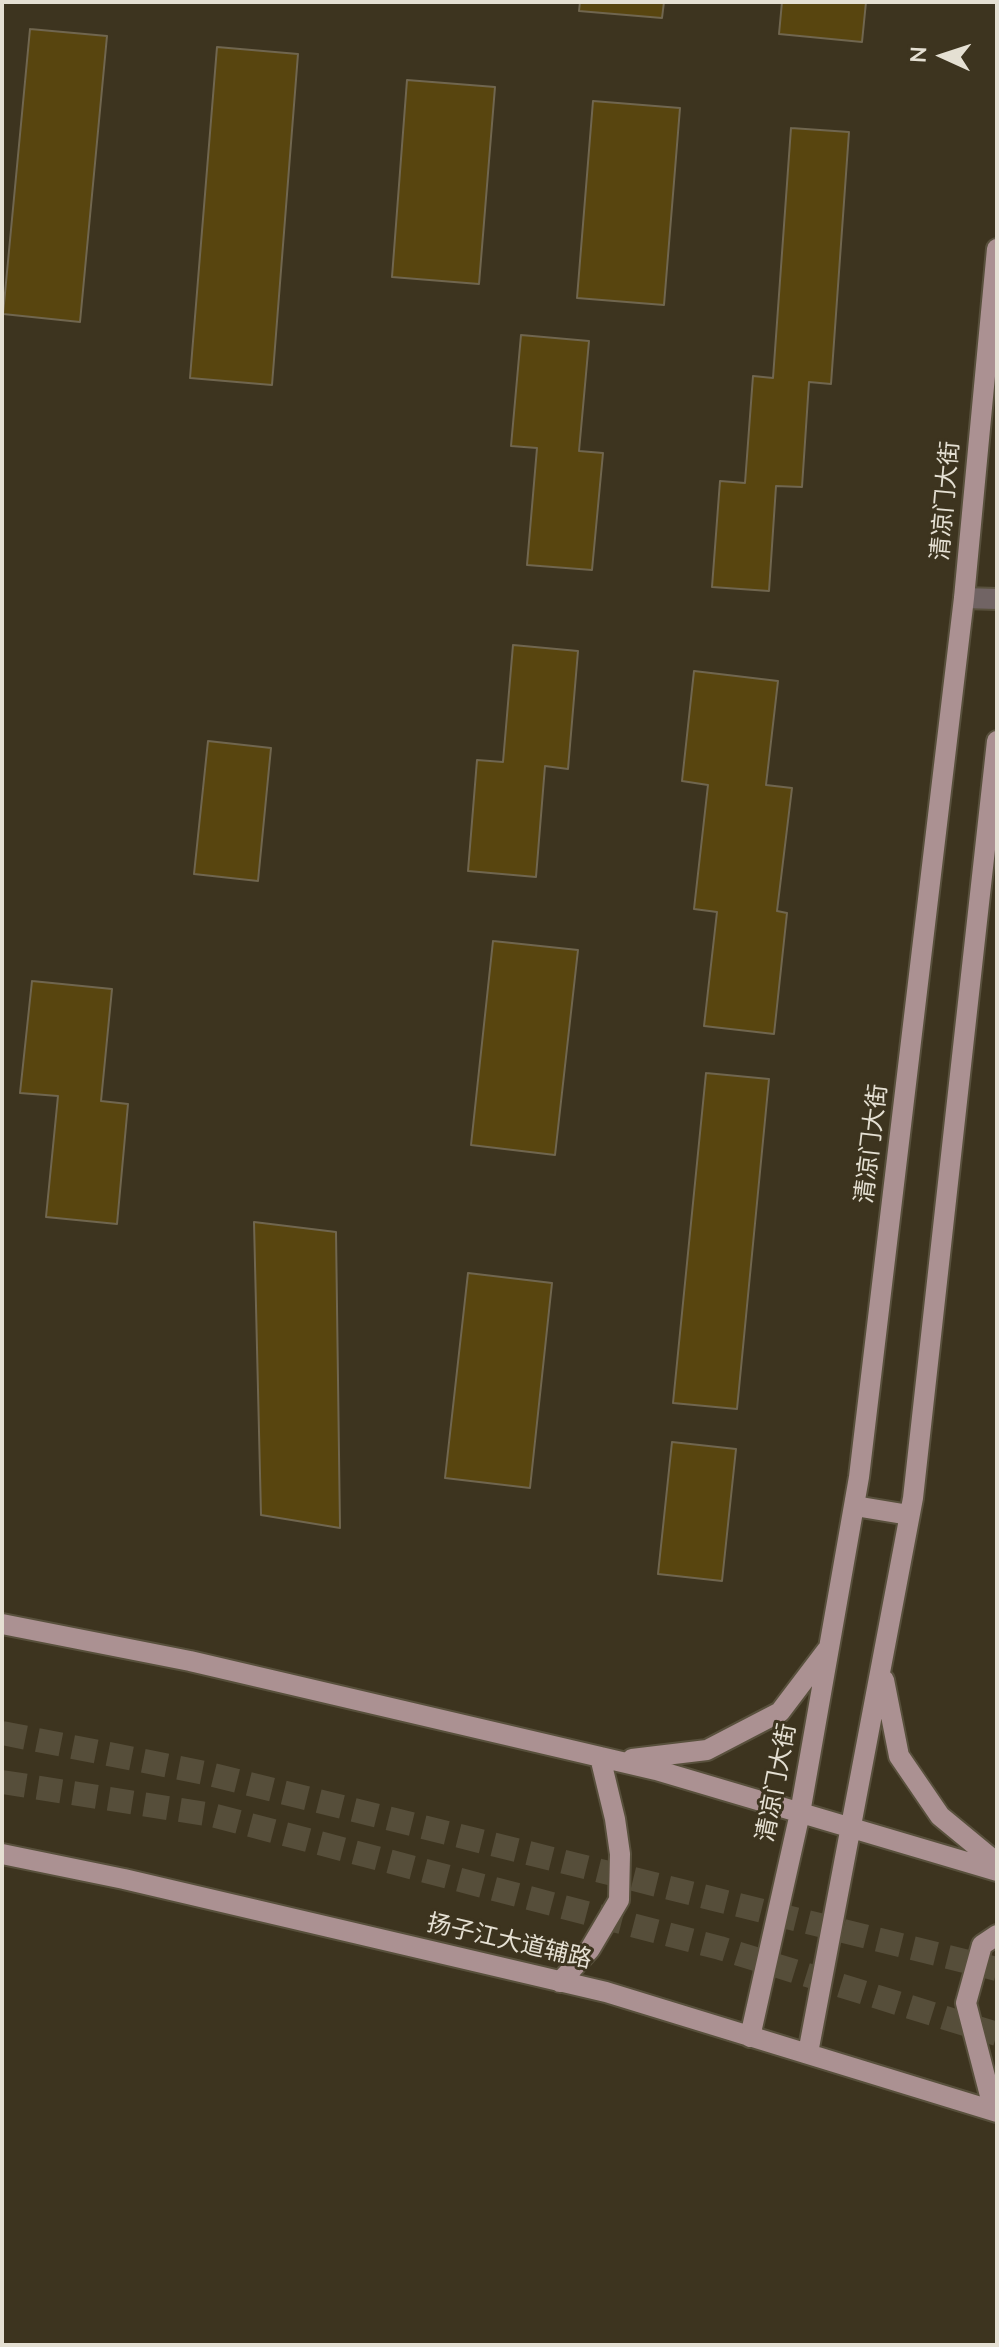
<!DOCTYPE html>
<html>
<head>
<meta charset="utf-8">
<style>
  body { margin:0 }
  #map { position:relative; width:999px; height:2347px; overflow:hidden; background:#3d341f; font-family:"Nunito Sans",sans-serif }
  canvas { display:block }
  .frame { position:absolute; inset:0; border:4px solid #e5e0d3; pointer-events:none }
  .north { position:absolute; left:903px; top:16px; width:80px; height:80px; -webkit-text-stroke:6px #3d341f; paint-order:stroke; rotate:273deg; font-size:22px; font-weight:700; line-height:32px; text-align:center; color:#e5e0d3 }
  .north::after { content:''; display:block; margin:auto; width:28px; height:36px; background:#e5e0d3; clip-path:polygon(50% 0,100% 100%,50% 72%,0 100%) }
</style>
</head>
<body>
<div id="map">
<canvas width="999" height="2347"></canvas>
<div class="frame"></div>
<div class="north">N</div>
</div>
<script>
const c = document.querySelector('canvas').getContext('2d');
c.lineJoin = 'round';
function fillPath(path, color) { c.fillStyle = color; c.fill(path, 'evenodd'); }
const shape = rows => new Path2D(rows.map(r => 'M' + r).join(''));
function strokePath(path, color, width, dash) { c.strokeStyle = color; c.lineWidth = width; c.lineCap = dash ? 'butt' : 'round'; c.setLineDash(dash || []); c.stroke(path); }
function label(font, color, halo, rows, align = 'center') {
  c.font = font + ' "Nunito Sans","Noto Sans SC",sans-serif'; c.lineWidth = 6; c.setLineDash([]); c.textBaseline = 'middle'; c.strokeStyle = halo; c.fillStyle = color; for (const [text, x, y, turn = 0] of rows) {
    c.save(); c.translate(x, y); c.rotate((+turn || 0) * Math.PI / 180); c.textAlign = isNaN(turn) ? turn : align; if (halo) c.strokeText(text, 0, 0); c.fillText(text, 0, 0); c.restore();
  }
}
const building = shape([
  [580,2,664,2,662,18,579,11,580,2],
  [782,2,866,2,862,42,779,34,782,2],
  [30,29,107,36,80,322,3,314,30,29],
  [217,47,298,54,272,385,190,378,217,47],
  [407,80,495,87,479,284,392,277,407,80],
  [593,101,680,108,664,305,577,298,593,101],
  [791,128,849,132,831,384,809,382,802,487,776,486,769,591,712,587,720,481,745,483,753,376,773,378,791,128],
  [521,335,589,341,579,451,603,453,592,570,527,565,537,448,511,446,521,335],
  [513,645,578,651,568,769,545,766,536,877,468,871,477,760,503,762,513,645],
  [694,671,778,681,766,785,792,788,777,911,787,913,774,1034,704,1026,717,912,694,909,708,785,682,781,694,671],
  [208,741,271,748,258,881,194,874,208,741],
  [493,941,578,950,555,1155,471,1145,493,941],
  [32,981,112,989,101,1101,128,1104,117,1224,46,1217,58,1096,20,1093,32,981],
  [706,1073,769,1079,737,1409,673,1403,706,1073],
  [254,1222,336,1232,340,1528,261,1515,254,1222],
  [468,1273,552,1283,530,1488,445,1478,468,1273],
  [672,1442,736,1449,722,1581,658,1574,672,1442]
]);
fillPath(building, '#58450f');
strokePath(building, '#70664f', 2);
strokePath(shape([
  [2,1733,205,1773,997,1969],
  [2,1782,212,1815,720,1948,997,2034]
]), '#564e3a', 24, [24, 12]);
const minor = shape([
  [964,598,997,599]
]);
const major = shape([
  [855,1506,909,1515],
  [2,1624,190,1661,656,1770,997,1871],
  [884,1680,899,1756,940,1816,997,1863],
  [632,1759,707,1750,780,1712,827,1650],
  [2,1854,124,1879,606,1992,997,2112],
  [560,1982,590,1949,619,1900,620,1854,615,1819,600,1757],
  [750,2037,800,1813,859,1477,964,598,997,249],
  [808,2053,913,1498,997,741],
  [994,2111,966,2003,982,1945,997,1935]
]);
strokePath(minor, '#58503c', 24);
strokePath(major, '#58503c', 24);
strokePath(minor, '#716464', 20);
strokePath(major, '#ab9192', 20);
label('24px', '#e5e0d3', '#3d341f', [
  ["清凉门大街",947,501,-85],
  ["清凉门大街",873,1144,-83],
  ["清凉门大街",778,1783,-79],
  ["扬子江大道辅路",509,1943,13]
]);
</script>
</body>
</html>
